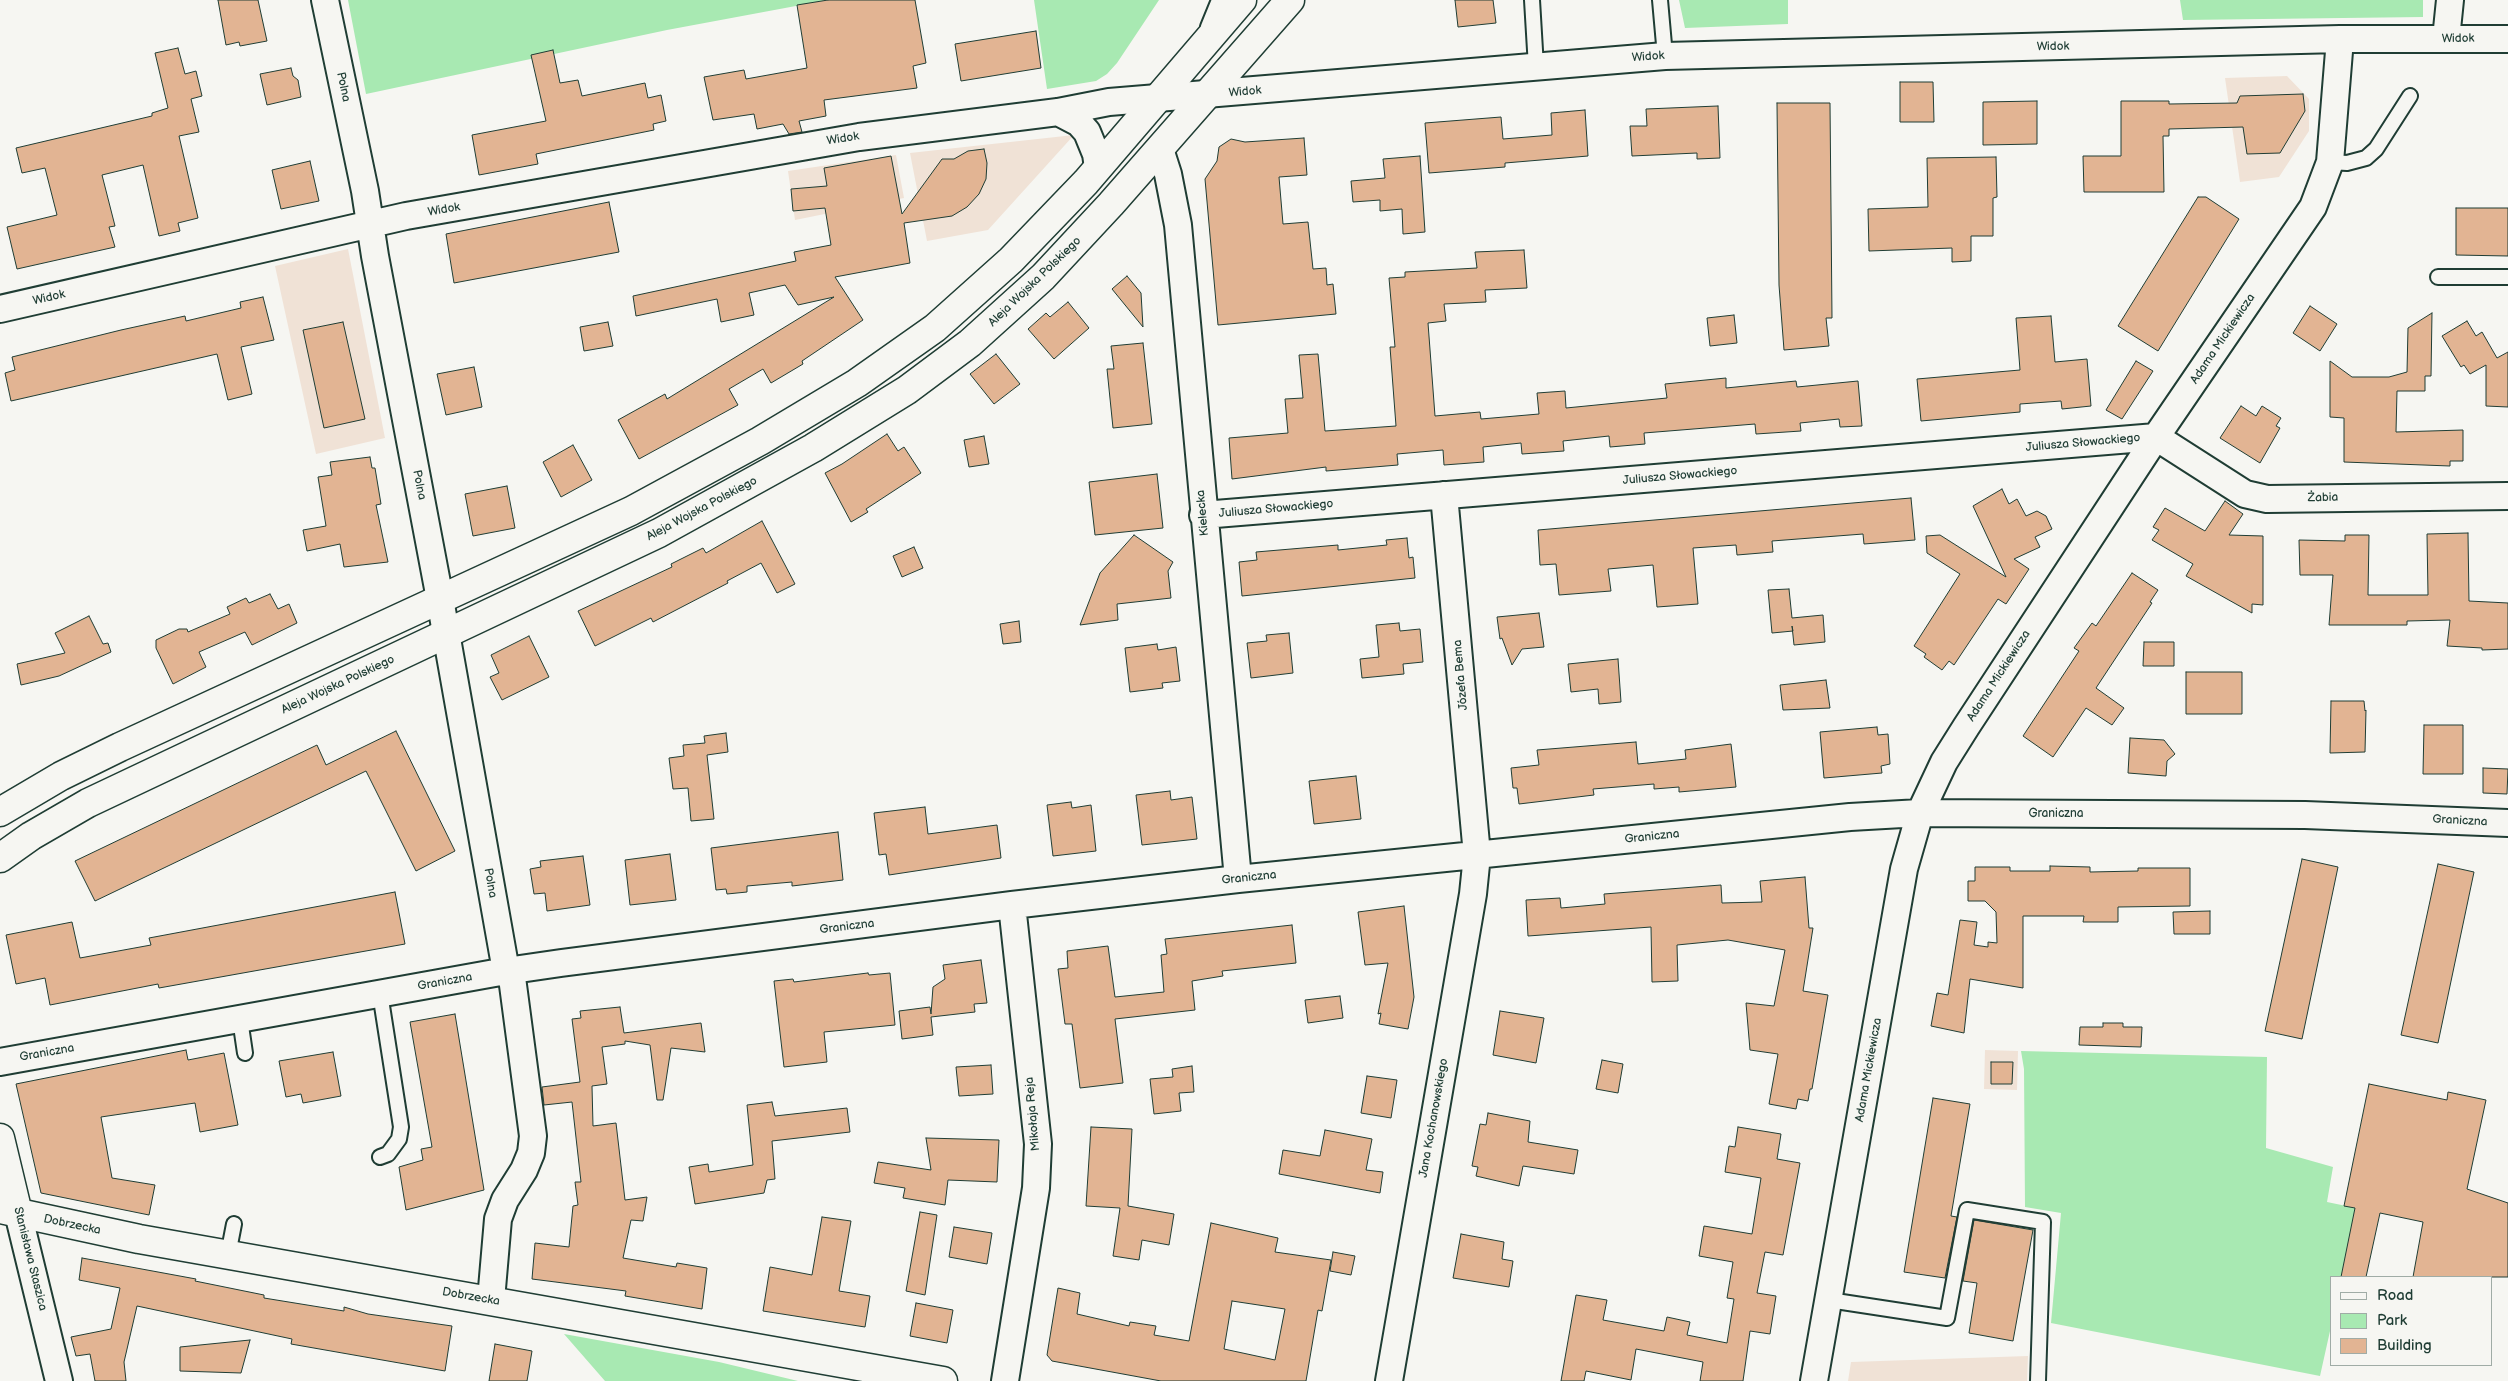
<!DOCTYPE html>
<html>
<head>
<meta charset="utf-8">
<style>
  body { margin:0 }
  #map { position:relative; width:2508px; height:1381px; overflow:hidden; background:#f6f6f2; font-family:"Balsamiq Sans",sans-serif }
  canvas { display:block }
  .legend { position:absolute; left:2330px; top:1276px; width:162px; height:90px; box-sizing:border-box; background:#f6f6f2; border:1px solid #a0aca6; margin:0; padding:6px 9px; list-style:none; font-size:15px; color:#1f3d34 }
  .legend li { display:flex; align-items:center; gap:10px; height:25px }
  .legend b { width:25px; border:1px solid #a0aca6 }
</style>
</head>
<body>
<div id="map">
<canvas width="2508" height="1381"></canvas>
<ul class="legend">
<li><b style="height:6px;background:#f6f6f2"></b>Road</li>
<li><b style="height:14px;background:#a8e9b2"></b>Park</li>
<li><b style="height:14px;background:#e2b493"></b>Building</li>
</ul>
</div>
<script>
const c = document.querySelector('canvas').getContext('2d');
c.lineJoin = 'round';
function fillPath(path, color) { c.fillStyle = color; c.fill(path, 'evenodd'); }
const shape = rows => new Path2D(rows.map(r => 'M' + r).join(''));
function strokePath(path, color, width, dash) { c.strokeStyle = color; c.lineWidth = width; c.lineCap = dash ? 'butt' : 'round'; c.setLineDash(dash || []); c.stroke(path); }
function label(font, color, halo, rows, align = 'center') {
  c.font = font + ' "Balsamiq Sans",sans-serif'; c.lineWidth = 4; c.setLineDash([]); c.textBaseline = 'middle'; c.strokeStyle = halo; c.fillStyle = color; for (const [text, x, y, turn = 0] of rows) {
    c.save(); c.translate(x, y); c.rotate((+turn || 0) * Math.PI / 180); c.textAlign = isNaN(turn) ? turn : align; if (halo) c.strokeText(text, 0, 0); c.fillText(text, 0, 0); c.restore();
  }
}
fillPath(shape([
  [2287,76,2309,99,2309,131,2279,177,2240,182,2225,78],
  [1074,135,988,230,927,241,910,153],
  [896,155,904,198,795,220,788,171],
  [348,249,385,438,316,454,275,266],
  [1985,1050,2018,1051,2017,1090,1984,1089],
  [2028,1356,2027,1381,1848,1381,1851,1362]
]), '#f0e2d6');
fillPath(shape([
  [348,0,828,0,667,30,366,94],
  [1034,0,1159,0,1117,63,1107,74,1096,81,1047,89],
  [1679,0,1788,0,1788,24,1685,28],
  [2180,0,2423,0,2423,17,2183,20],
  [2021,1051,2267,1057,2266,1148,2333,1167,2327,1202,2356,1208,2341,1277,2332,1277,2332,1322,2320,1376,2051,1323,2061,1213,2025,1207,2024,1069],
  [564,1334,719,1362,798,1381,605,1381]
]), '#a8e9b2');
const building = shape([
  [218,0,258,0,267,41,240,46,239,42,226,45,218,0],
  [828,0,915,0,926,63,913,66,917,88,824,100,826,116,799,121,802,132,789,134,783,124,757,129,754,114,713,120,704,77,744,70,746,79,807,68,797,5,828,0],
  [1455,0,1493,0,1496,23,1458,27,1455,0],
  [1036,31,1041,68,961,81,955,44,1036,31],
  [178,48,185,74,196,71,202,96,191,99,199,132,179,136,198,218,178,223,180,231,159,236,143,165,102,175,115,226,109,227,115,247,17,269,7,227,57,215,45,168,22,173,16,148,152,116,152,113,168,108,155,53,178,48],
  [553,50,560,83,578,80,582,96,645,83,648,98,661,95,666,121,653,124,654,130,536,154,538,164,479,175,472,135,546,121,531,55,553,50],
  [291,68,293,76,298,80,301,97,267,105,260,74,291,68],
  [1900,82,1933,82,1934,122,1900,122,1900,82],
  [2303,94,2305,111,2280,153,2247,154,2243,127,2169,129,2169,136,2163,136,2164,192,2084,192,2083,156,2121,156,2121,101,2169,101,2169,104,2237,103,2240,96,2303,94],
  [2037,101,2037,144,1983,145,1983,102,2037,101],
  [1777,103,1830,103,1832,318,1826,318,1829,346,1784,350,1779,285,1777,103],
  [1718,106,1720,158,1697,159,1697,153,1632,156,1630,126,1647,126,1646,109,1718,106],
  [1585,110,1588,156,1505,163,1505,167,1429,173,1425,123,1501,117,1503,139,1552,135,1551,113,1585,110],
  [1304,138,1307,175,1279,177,1283,224,1308,222,1313,269,1326,268,1327,285,1333,284,1336,314,1218,325,1205,179,1217,161,1219,147,1231,139,1245,142,1304,138],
  [984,149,987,163,986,179,979,194,967,207,952,216,904,223,910,263,835,277,863,320,802,361,803,364,771,383,763,369,729,389,738,405,639,459,618,420,665,394,667,399,834,297,798,305,785,285,749,293,754,315,721,322,717,299,636,316,633,296,796,261,794,252,831,245,825,208,793,211,791,189,827,186,824,168,891,156,902,214,942,159,954,159,968,151,984,149],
  [1420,156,1425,232,1403,234,1402,209,1380,211,1380,200,1353,202,1351,181,1385,178,1383,159,1420,156],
  [1996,157,1997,197,1993,198,1993,236,1971,236,1971,261,1952,262,1952,248,1869,251,1868,209,1928,207,1927,158,1996,157],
  [310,161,319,201,281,209,272,170,310,161],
  [2198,197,2206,197,2239,219,2158,351,2118,326,2198,197],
  [609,202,619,252,454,283,446,234,609,202],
  [2456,208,2508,208,2508,256,2456,255,2456,208],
  [1524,250,1527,288,1485,290,1486,302,1444,304,1446,321,1428,323,1435,416,1480,412,1481,419,1539,414,1537,393,1565,391,1566,408,1667,398,1665,384,1726,378,1726,388,1796,381,1797,387,1858,381,1862,426,1840,427,1839,419,1800,423,1801,431,1756,434,1755,424,1644,433,1645,444,1610,447,1609,436,1563,441,1564,451,1522,454,1521,443,1483,447,1484,462,1444,465,1443,450,1397,454,1398,465,1326,471,1326,467,1232,479,1229,438,1288,433,1285,399,1303,398,1299,355,1318,354,1325,431,1396,426,1390,347,1395,347,1389,278,1405,277,1405,272,1477,268,1475,252,1524,250],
  [1127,276,1141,293,1143,327,1112,289,1127,276],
  [263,297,274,340,241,347,252,394,228,400,217,354,11,401,5,373,15,370,12,357,121,330,185,316,186,321,241,308,240,302,263,297],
  [1068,302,1089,328,1054,359,1028,329,1046,313,1050,317,1068,302],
  [2310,306,2337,324,2320,351,2293,333,2310,306],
  [2432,313,2431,376,2425,376,2425,391,2397,391,2396,432,2463,430,2463,461,2450,461,2450,466,2344,462,2344,418,2330,417,2330,361,2352,377,2389,377,2407,372,2408,328,2432,313],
  [1734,315,1737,343,1710,346,1707,318,1734,315],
  [2051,316,2055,362,2087,359,2091,406,2062,409,2061,401,2020,404,2020,412,1921,421,1917,379,2020,370,2016,318,2051,316],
  [2467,321,2476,336,2482,332,2497,358,2508,352,2508,407,2486,406,2486,365,2470,374,2464,365,2461,367,2442,336,2467,321],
  [343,322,365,419,324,428,303,330,343,322],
  [608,322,613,346,584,351,580,327,608,322],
  [1143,343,1152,424,1113,428,1107,369,1114,369,1111,346,1143,343],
  [996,354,1020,384,994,404,970,374,996,354],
  [2136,361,2153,371,2122,419,2106,410,2136,361],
  [474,367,482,407,446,415,437,374,474,367],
  [2241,406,2256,416,2262,406,2281,418,2276,426,2280,428,2260,463,2220,438,2241,406],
  [887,434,898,451,904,447,921,473,866,509,868,512,851,522,825,473,842,464,887,434],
  [984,436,989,464,969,467,964,440,984,436],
  [573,445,592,480,561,497,543,462,573,445],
  [370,457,372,468,375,468,381,504,376,505,388,562,344,567,340,544,307,551,303,530,326,526,318,477,332,475,330,462,370,457],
  [1157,474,1163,528,1095,535,1089,482,1157,474],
  [507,486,515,528,473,536,465,494,507,486],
  [2002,489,2009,504,2017,499,2026,516,2037,511,2046,516,2052,529,2035,537,2040,547,2014,559,2029,569,2006,604,1998,599,1954,665,1949,661,1942,670,1924,657,1926,654,1914,646,1960,574,1927,553,1926,536,1940,535,2006,577,1973,506,2002,489],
  [1911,498,1915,540,1864,544,1863,534,1772,541,1773,552,1737,555,1736,545,1693,548,1698,604,1657,607,1653,565,1608,569,1611,591,1559,595,1556,564,1540,565,1538,530,1911,498],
  [2225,501,2243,514,2229,535,2263,536,2263,605,2252,604,2252,613,2186,576,2193,564,2152,540,2159,530,2153,527,2165,508,2205,531,2225,501],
  [762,521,795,584,777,593,761,563,727,581,728,583,653,622,651,618,595,646,578,611,672,567,671,564,703,548,706,553,762,521],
  [2468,533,2469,601,2508,603,2508,649,2482,650,2482,648,2447,646,2450,620,2407,621,2407,625,2329,625,2333,575,2300,575,2299,540,2345,541,2345,535,2369,535,2368,595,2428,595,2427,534,2468,533],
  [1134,535,1173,562,1168,571,1171,598,1117,604,1118,620,1080,625,1100,573,1134,535],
  [1407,538,1409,558,1413,557,1415,578,1242,596,1239,562,1257,560,1256,552,1338,545,1338,550,1387,545,1386,540,1407,538],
  [914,547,923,568,902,577,893,556,914,547],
  [2132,573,2158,590,2150,602,2152,603,2096,688,2124,708,2112,725,2086,708,2053,757,2023,736,2079,651,2074,648,2092,623,2096,626,2132,573],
  [1789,589,1792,618,1823,615,1825,642,1794,645,1792,626,1793,631,1772,633,1768,590,1789,589],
  [270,594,278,609,289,604,297,623,252,645,245,632,199,652,206,667,173,684,156,648,156,640,179,629,187,629,188,632,230,614,227,607,246,598,249,603,270,594],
  [1539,613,1544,647,1522,649,1512,665,1502,638,1500,639,1497,617,1539,613],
  [89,616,103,644,108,643,111,652,59,676,21,685,17,664,65,653,55,633,89,616],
  [1019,621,1021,642,1003,644,1000,624,1019,621],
  [1399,623,1400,631,1420,629,1423,662,1403,664,1404,674,1362,678,1360,659,1379,657,1376,625,1399,623],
  [1289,633,1293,673,1251,678,1247,643,1267,641,1266,635,1289,633],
  [529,636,549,677,502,700,490,677,499,673,491,655,529,636],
  [2144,642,2174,642,2174,666,2143,666,2144,642],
  [1157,644,1158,650,1176,647,1180,681,1162,683,1163,688,1130,692,1125,648,1157,644],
  [1618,659,1621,702,1599,704,1598,689,1571,692,1568,664,1618,659],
  [2186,672,2242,672,2242,714,2186,714,2186,672],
  [1826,680,1830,708,1783,710,1780,685,1826,680],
  [2331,701,2364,701,2365,711,2366,710,2365,752,2330,753,2331,701],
  [2424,725,2463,725,2463,774,2423,774,2424,725],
  [1877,727,1878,735,1888,734,1890,764,1881,766,1882,773,1824,778,1820,732,1877,727],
  [396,731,455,851,416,871,366,771,95,901,75,861,317,745,326,765,396,731],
  [726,733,728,752,707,755,714,819,691,821,688,788,673,789,669,758,684,756,683,745,705,743,704,736,726,733],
  [2130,738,2164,740,2175,754,2167,761,2166,776,2128,773,2130,738],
  [1636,742,1638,764,1686,759,1685,750,1731,744,1736,787,1679,792,1679,787,1654,789,1654,784,1593,789,1594,795,1519,804,1517,788,1513,788,1511,768,1539,765,1537,750,1636,742],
  [2483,768,2508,769,2507,794,2483,793,2483,768],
  [1356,776,1361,819,1314,824,1309,781,1356,776],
  [1170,791,1171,800,1192,797,1197,839,1142,845,1136,795,1170,791],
  [1071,802,1072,808,1091,805,1096,851,1053,856,1047,805,1071,802],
  [925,807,928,834,997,825,1001,858,889,875,886,854,879,855,874,813,925,807],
  [838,832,843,880,792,886,792,882,747,886,747,892,727,894,726,889,716,890,711,848,838,832],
  [670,854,676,900,630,905,625,860,670,854],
  [583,856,590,905,547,911,545,893,534,894,530,869,541,867,540,861,583,856],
  [2302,859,2338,867,2302,1039,2265,1031,2302,859],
  [2438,864,2474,872,2438,1043,2401,1035,2438,864],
  [2050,866,2090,867,2090,872,2138,871,2138,868,2190,868,2190,906,2118,907,2118,922,2083,922,2084,916,2023,916,2023,988,1970,979,1964,1033,1931,1026,1937,993,1948,995,1960,920,1977,922,1974,945,1988,947,1988,942,1997,943,1996,912,1985,901,1968,901,1968,881,1975,881,1975,867,2010,867,2010,871,2050,871,2050,866],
  [1805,877,1809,928,1813,928,1803,991,1828,995,1812,1089,1810,1089,1808,1101,1798,1099,1796,1109,1769,1104,1778,1054,1750,1050,1746,1003,1774,1006,1785,950,1728,940,1677,945,1678,981,1652,982,1651,927,1528,936,1526,900,1560,898,1561,908,1605,904,1604,894,1721,885,1722,903,1762,902,1760,881,1805,877],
  [395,892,405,944,159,988,158,984,50,1005,45,978,16,984,6,935,72,922,80,958,151,945,149,938,395,892],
  [1404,906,1414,997,1408,1029,1379,1024,1381,1013,1378,1014,1388,963,1365,965,1358,912,1404,906],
  [2210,911,2210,934,2174,934,2173,912,2210,911],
  [1292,925,1296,963,1222,971,1223,976,1192,981,1195,1010,1115,1019,1123,1083,1080,1088,1072,1024,1065,1024,1058,969,1068,968,1067,951,1108,946,1115,997,1164,992,1161,955,1167,954,1165,939,1292,925],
  [981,960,987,1003,974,1004,975,1012,931,1017,933,1035,902,1039,899,1011,930,1007,931,1014,933,987,945,979,943,965,981,960],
  [868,973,869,975,890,973,895,1025,824,1032,827,1062,784,1067,774,981,793,979,794,982,868,973],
  [1340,996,1343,1018,1308,1023,1305,1000,1340,996],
  [620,1007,624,1033,701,1023,705,1052,671,1048,663,1100,657,1100,650,1045,625,1041,625,1044,602,1047,607,1084,592,1086,593,1126,616,1123,625,1200,647,1197,643,1221,631,1220,623,1258,676,1267,677,1263,707,1268,702,1309,625,1296,626,1291,532,1279,535,1243,569,1247,573,1206,578,1205,575,1182,581,1182,572,1102,544,1105,542,1087,580,1082,572,1019,581,1018,580,1011,620,1007],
  [1500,1011,1544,1018,1536,1063,1493,1055,1500,1011],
  [455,1014,484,1190,406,1210,399,1167,423,1160,421,1149,432,1147,410,1022,455,1014],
  [2103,1023,2123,1023,2123,1027,2142,1027,2141,1047,2079,1045,2080,1027,2103,1027,2103,1023],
  [186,1050,188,1060,224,1053,238,1125,200,1132,195,1103,101,1117,112,1178,155,1185,149,1215,41,1193,16,1084,186,1050],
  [333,1052,341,1096,303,1103,301,1094,286,1097,279,1061,333,1052],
  [1602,1060,1623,1064,1618,1093,1596,1089,1602,1060],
  [1991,1062,2013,1062,2012,1084,1991,1084,1991,1062],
  [991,1065,993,1094,959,1096,956,1067,991,1065],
  [1192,1066,1194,1092,1179,1093,1181,1111,1154,1114,1150,1079,1173,1077,1172,1069,1192,1066],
  [1367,1076,1397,1080,1391,1118,1361,1113,1367,1076],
  [2369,1084,2447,1100,2448,1092,2486,1100,2467,1189,2508,1203,2508,1277,2413,1277,2423,1222,2380,1213,2366,1277,2341,1277,2355,1208,2344,1206,2369,1084],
  [1933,1098,1970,1104,1951,1216,1957,1217,1945,1278,1904,1272,1933,1098],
  [772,1102,775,1116,847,1108,850,1132,772,1141,775,1179,767,1180,764,1193,695,1204,689,1167,708,1164,709,1172,753,1165,747,1105,772,1102],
  [1488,1113,1530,1121,1528,1142,1578,1150,1574,1174,1523,1166,1519,1186,1476,1176,1478,1167,1472,1166,1480,1124,1486,1125,1488,1113],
  [1091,1127,1132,1129,1128,1206,1174,1214,1169,1245,1142,1240,1139,1260,1113,1256,1120,1208,1086,1206,1091,1127],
  [1738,1127,1781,1134,1777,1159,1800,1163,1783,1255,1765,1252,1757,1293,1776,1296,1770,1334,1750,1331,1743,1381,1700,1381,1703,1362,1636,1349,1631,1380,1586,1371,1584,1381,1561,1381,1576,1295,1607,1300,1603,1320,1664,1331,1667,1317,1690,1322,1687,1335,1727,1343,1734,1299,1727,1298,1733,1262,1699,1256,1704,1226,1752,1234,1761,1178,1725,1172,1729,1146,1735,1147,1738,1127],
  [1325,1130,1372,1139,1366,1170,1383,1172,1380,1193,1279,1174,1283,1150,1320,1156,1325,1130],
  [926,1138,999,1140,997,1182,948,1180,945,1205,903,1198,905,1188,874,1183,878,1162,931,1170,926,1138],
  [920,1212,937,1215,925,1295,906,1291,920,1212],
  [822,1217,851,1221,839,1291,870,1296,865,1327,763,1311,770,1267,812,1275,822,1217],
  [1974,1220,2033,1230,2013,1341,1969,1333,1977,1283,1963,1281,1974,1220],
  [1211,1223,1278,1238,1275,1252,1331,1260,1322,1311,1318,1310,1306,1381,1161,1381,1052,1361,1047,1355,1058,1288,1080,1293,1077,1314,1129,1326,1130,1322,1156,1326,1154,1335,1189,1341,1211,1223],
  [1232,1301,1285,1309,1275,1360,1224,1349,1232,1301],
  [954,1227,992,1233,987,1264,949,1257,954,1227],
  [1461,1234,1504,1242,1502,1259,1513,1261,1509,1287,1453,1278,1461,1234],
  [1333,1252,1355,1256,1351,1275,1330,1271,1333,1252],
  [82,1258,196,1279,195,1281,264,1295,264,1298,344,1311,344,1307,368,1314,452,1326,445,1371,291,1344,292,1339,137,1306,124,1362,126,1381,95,1381,90,1354,76,1356,71,1337,111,1329,120,1288,79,1280,82,1258],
  [916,1303,953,1310,947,1343,910,1336,916,1303],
  [250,1340,241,1373,180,1371,180,1347,250,1340],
  [495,1344,532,1351,527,1381,489,1381,495,1344]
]);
fillPath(building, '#e2b493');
strokePath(building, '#1f3d34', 1);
const service = shape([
  [1532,0,1536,67],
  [1660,0,1665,56],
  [1208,27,1219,0],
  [2330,162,2347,163,2366,158,2376,149,2410,96],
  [2438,277,2508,277],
  [380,993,401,1127,399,1139,388,1154,380,1157],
  [240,1019,245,1053],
  [228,1255,234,1224],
  [1829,1300,1947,1318,1967,1210,2043,1222,2038,1381]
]);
const minor = shape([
  [325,0,365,191,375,256,440,599,506,971],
  [2446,39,2450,0],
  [1058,112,1079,123,1087,132,1096,154,1098,168],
  [1160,149,1168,174,1178,225,1238,879],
  [0,309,406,216,859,137,1058,112,1109,102,1665,56,2340,39,2508,39],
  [1203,515,2156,437,2245,494,2267,499,2508,496],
  [0,1062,506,971,561,963,1012,905,1238,879,1850,817,1920,813,2305,815,2508,823],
  [18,1213,59,1381],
  [491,1300,498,1219,505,1200,524,1170,531,1153,533,1136,511,970],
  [1005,1381,1036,1188,1038,1144,1012,905],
  [1389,1381,1473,894,1477,855,1444,495],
  [1814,1381,1904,869,1920,813,1944,762,1966,727,2156,437,2313,207,2330,162,2340,39]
]);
const tertiary = shape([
  [0,1138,18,1213],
  [0,1209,139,1239,943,1381]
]);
const secondary = shape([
  [0,812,61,776,120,747,631,511,760,441,857,383,935,328,1011,260,1086,182,1242,0],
  [0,858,31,836,88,803,659,533,813,448,907,390,970,343,1043,277,1111,204,1290,0]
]);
strokePath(service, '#1f3d34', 18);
strokePath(minor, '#1f3d34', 30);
strokePath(tertiary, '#1f3d34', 31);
strokePath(secondary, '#1f3d34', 31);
strokePath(service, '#f6f6f2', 14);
strokePath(minor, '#f6f6f2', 26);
strokePath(tertiary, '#f6f6f2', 28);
strokePath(secondary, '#f6f6f2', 28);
label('12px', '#1f3d34', '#f6f6f2', [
  ["Widok",2458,39,-1],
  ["Widok",2053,47,-1],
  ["Widok",1648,57,-4],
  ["Polna",343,87,78],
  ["Widok",1245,92,-5],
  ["Widok",843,139,-9],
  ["Widok",444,210,-10],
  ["Aleja Wojska Polskiego",1035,282,-44],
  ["Widok",49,298,-13],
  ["Adama Mickiewicza",2223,339,-56],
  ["Juliusza Słowackiego",2083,443,-5],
  ["Juliusza Słowackiego",1680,476,-5],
  ["Polna",419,485,79],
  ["Żabia",2323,498,-1],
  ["Aleja Wojska Polskiego",702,509,-28],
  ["Juliusza Słowackiego",1276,509,-5],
  ["Kielecka",1203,513,-95],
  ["Józefa Bema",1461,675,-95],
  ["Adama Mickiewicza",1999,676,-57],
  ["Aleja Wojska Polskiego",338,685,-25],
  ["Graniczna",2056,814],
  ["Graniczna",2460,821,3],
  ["Graniczna",1652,837,-6],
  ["Graniczna",1249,878,-6],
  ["Polna",490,883,80],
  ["Graniczna",847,927,-7],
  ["Graniczna",445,982,-10],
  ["Graniczna",47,1053,-10],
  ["Adama Mickiewicza",1869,1070,-80],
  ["Mikołaja Reja",1033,1114,-95],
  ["Jana Kochanowskiego",1434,1118,-80],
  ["Dobrzecka",72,1225,12],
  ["Stanisława Staszica",30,1259,76],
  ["Dobrzecka",471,1297,10]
]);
</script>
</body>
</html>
